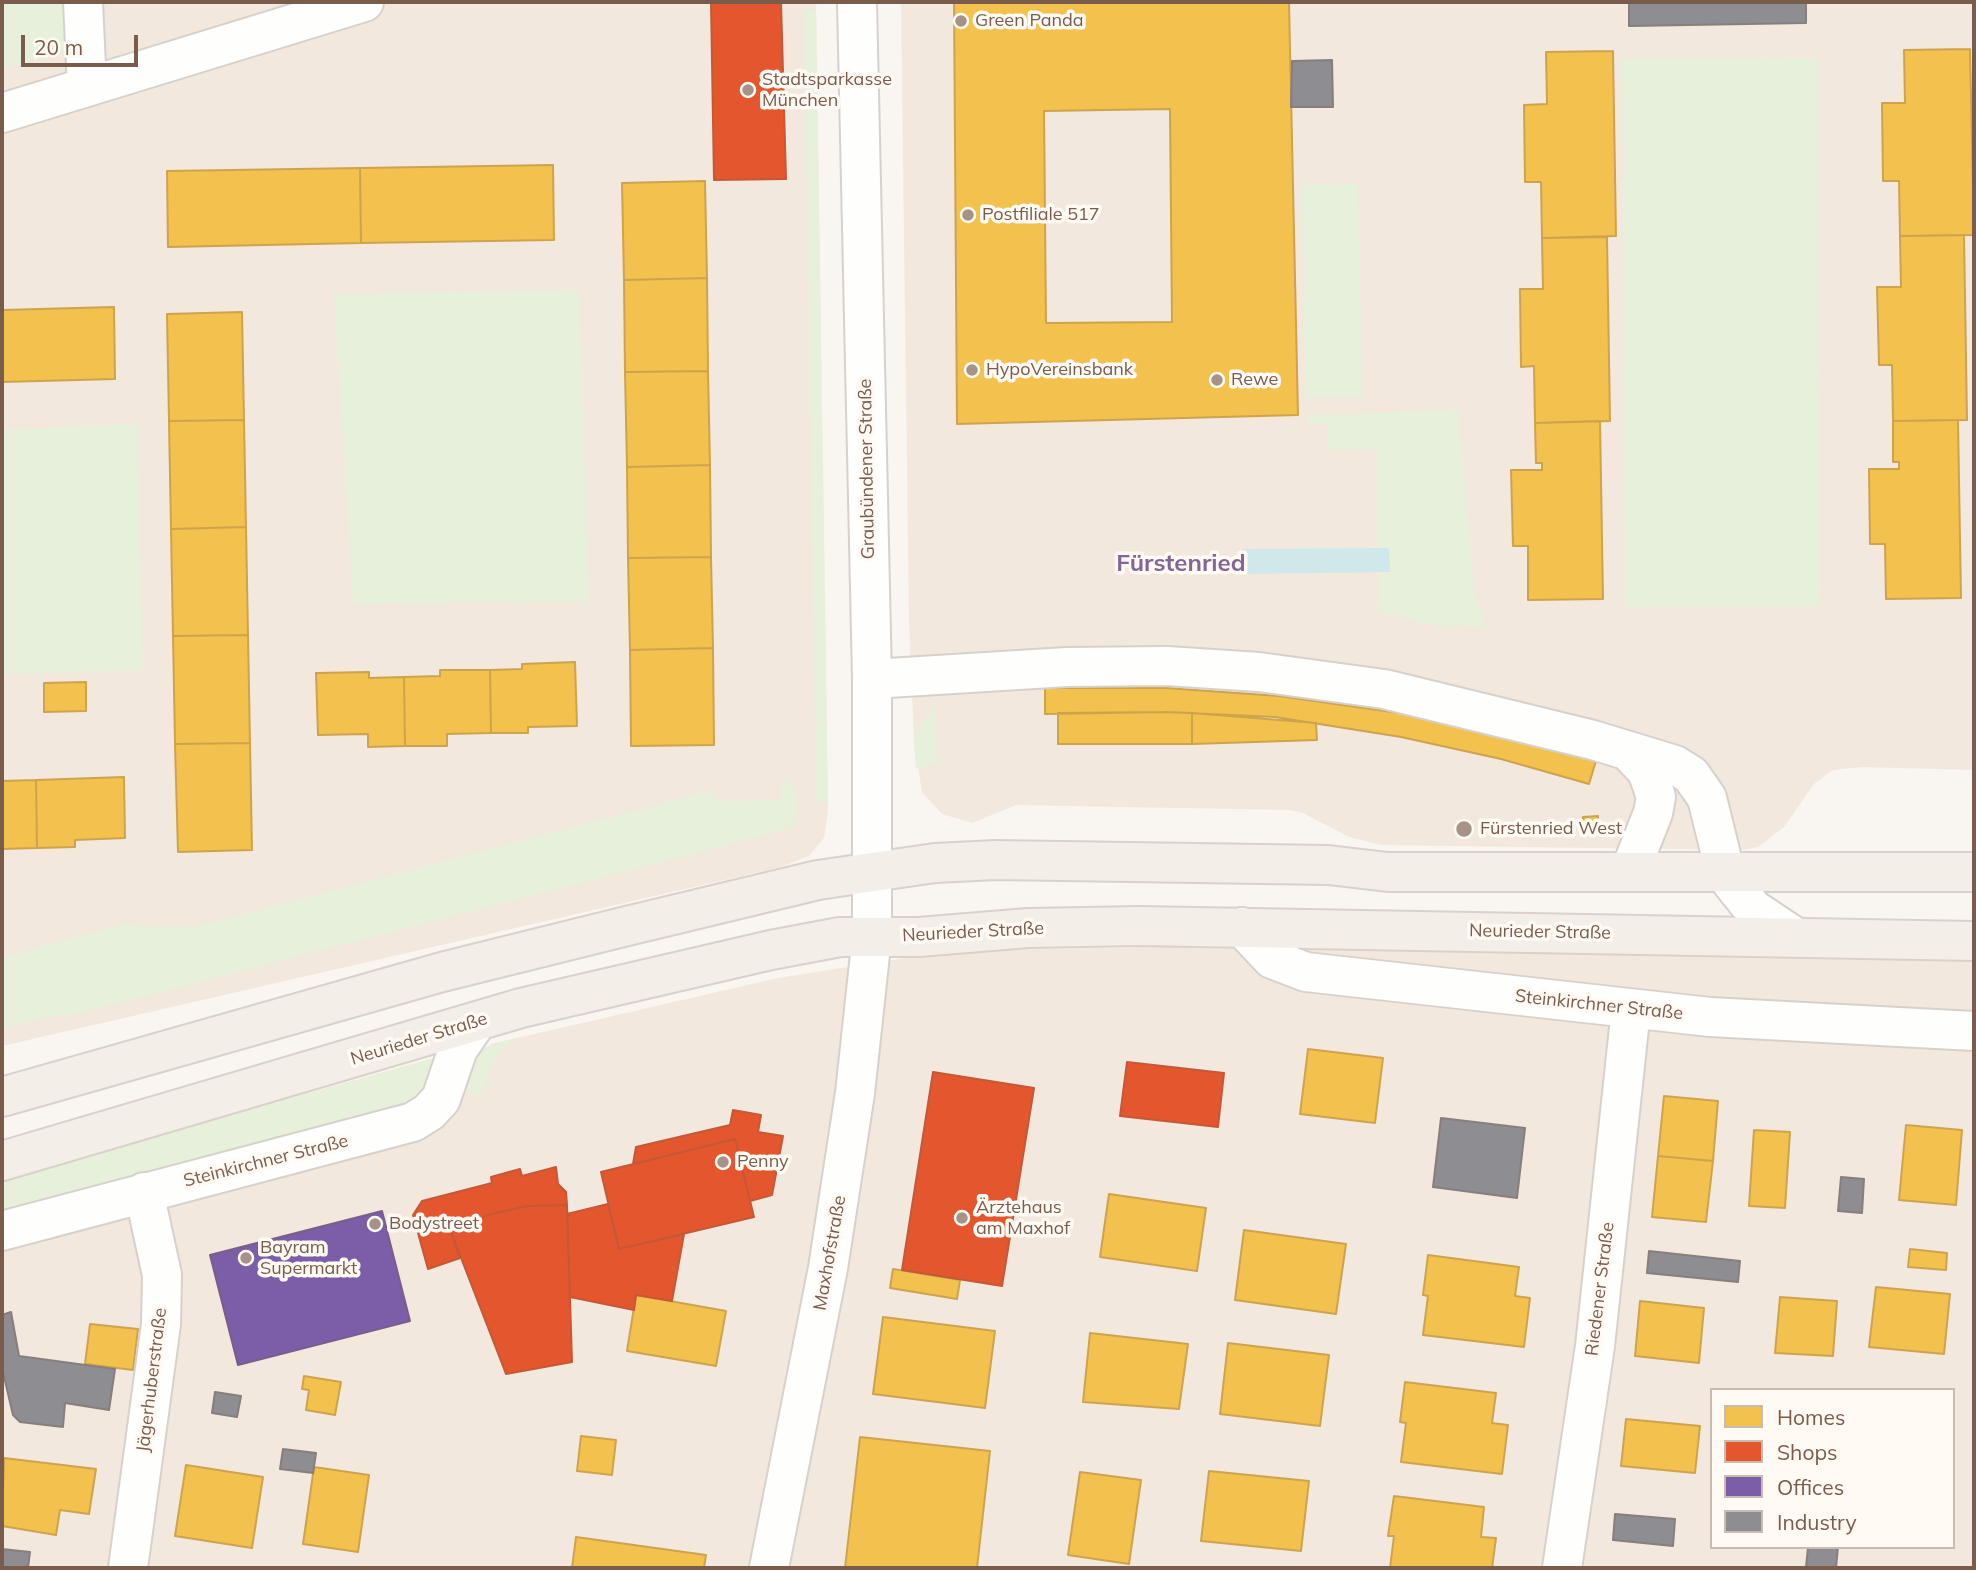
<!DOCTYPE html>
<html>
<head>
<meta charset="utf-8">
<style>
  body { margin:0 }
  #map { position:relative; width:1976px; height:1570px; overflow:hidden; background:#f9f5f0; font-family:Mulish,sans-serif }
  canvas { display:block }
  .frame { position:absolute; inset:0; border:4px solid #7a5c4d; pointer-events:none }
  .legend { position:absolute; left:1710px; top:1388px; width:245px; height:161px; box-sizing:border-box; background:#fffaf3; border:2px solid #cabbb1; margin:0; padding:9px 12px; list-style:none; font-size:21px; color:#7a5c4d }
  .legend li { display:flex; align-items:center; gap:14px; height:35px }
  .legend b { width:35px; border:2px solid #cabbb1 }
  .scale { position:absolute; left:21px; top:35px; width:117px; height:32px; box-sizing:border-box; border:4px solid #7a5c4d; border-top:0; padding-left:9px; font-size:21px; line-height:24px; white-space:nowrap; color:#7a5c4d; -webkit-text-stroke:5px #fffaf3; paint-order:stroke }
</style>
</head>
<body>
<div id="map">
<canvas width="1976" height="1570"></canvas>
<div class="frame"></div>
<ul class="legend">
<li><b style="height:19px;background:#f2c14e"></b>Homes</li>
<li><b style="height:19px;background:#e4572e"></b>Shops</li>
<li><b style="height:19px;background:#7b5ea7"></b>Offices</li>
<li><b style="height:19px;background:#8d8d92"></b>Industry</li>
</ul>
<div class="scale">20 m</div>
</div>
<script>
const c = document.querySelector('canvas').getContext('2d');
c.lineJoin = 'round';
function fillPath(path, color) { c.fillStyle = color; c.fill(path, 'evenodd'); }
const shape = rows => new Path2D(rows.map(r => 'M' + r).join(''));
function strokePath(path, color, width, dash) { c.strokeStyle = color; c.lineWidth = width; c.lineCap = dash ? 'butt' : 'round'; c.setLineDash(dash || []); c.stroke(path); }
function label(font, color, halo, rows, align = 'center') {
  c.font = font + ' Mulish,sans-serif'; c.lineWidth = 7; c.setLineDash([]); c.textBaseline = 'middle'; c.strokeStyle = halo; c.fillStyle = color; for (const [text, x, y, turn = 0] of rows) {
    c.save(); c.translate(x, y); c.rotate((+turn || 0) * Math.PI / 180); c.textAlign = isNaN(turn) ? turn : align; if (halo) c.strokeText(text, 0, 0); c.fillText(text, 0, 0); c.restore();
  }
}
fillPath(shape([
  [2,2,816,2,828,812,824,838,809,856,781,867,2,1046],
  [901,2,1974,2,1974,770,1862,767,1833,770,1814,784,1784,827,1758,847,1742,850,1381,845,1349,837,1303,813,1290,810,1016,805,972,823,942,814,922,792,914,742,909,621],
  [1233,946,1974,961,1974,1568,2,1568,2,1179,430,1059,464,1082,491,1044,778,978,957,950],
  [1712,1390,1953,1390,1953,1547,1712,1547]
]), '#f2e8de');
fillPath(shape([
  [2,2,73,2,75,48,2,68],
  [816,10,828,801,816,802,804,11],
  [1817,58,1820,606,1625,607,1622,59],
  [1357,184,1363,397,1306,398,1301,185],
  [579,290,589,601,353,604,334,294],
  [1458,410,1474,589,1487,628,1431,625,1378,611,1379,573,1390,572,1389,548,1378,548,1378,449,1328,450,1328,424,1307,424,1307,415],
  [138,424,142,670,2,674,2,430],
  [935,704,937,762,916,769,914,742,918,730],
  [789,781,796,790,797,821,788,829,75,1014,37,1019,2,1029,2,957,123,925,196,927,713,790,717,801,781,800,780,783],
  [520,1037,508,1044,492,1062,481,1099,469,1091,464,1083,470,1060,482,1048],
  [436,1058,440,1063,415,1104,2,1220,2,1179]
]), '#e7f0db');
fillPath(shape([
  [1389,548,1390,572,1242,574,1242,549]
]), '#d0e8ea');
const homes = shape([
  [954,2,1289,2,1298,415,957,424,954,2],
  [1170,109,1172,322,1046,323,1044,111,1170,109],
  [1970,49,1974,235,1900,236,1899,181,1883,181,1882,103,1905,103,1904,50,1970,49],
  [1613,51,1616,236,1542,238,1541,182,1525,182,1524,105,1547,104,1546,52,1613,51],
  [553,165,554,240,361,243,360,168,553,165],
  [360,168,361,243,168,247,167,171,360,168],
  [705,181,707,278,624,280,622,183,705,181],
  [1964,235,1967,420,1893,421,1892,365,1879,365,1877,287,1901,287,1900,236,1964,235],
  [1607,237,1610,421,1535,423,1534,366,1521,367,1520,289,1543,289,1542,238,1607,237],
  [707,278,708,371,625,372,624,280,707,278],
  [114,307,115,379,2,382,2,310,114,307],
  [242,312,244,420,169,421,167,314,242,312],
  [708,371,710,465,627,467,625,372,708,371],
  [244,420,246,527,171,529,169,421,244,420],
  [1958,420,1961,598,1886,599,1885,544,1870,544,1869,469,1899,469,1899,462,1893,462,1893,421,1958,420],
  [1600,421,1603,599,1528,600,1528,546,1513,546,1511,470,1542,470,1542,463,1536,463,1535,423,1600,421],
  [710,465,711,557,628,558,627,467,710,465],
  [246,527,248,635,173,636,171,529,246,527],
  [711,557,713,648,630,650,628,558,711,557],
  [248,635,250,743,175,744,173,636,248,635],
  [713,648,714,745,631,746,630,650,713,648],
  [575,662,577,726,528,727,528,733,491,733,490,670,522,669,522,664,575,662],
  [440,670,490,670,491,733,447,734,447,746,405,746,404,677,440,676,440,670],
  [369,672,369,678,404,677,405,746,368,747,368,734,318,735,316,673,369,672],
  [86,682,86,711,44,712,44,683,86,682],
  [1045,688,1166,688,1279,696,1406,714,1596,761,1589,784,1501,759,1401,737,1275,717,1165,712,1045,714,1045,688],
  [1165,712,1192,713,1192,744,1058,744,1058,713,1165,712],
  [1192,713,1316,723,1317,740,1192,744,1192,713],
  [250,743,252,850,178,852,175,744,250,743],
  [124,777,125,838,75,840,75,847,37,848,36,780,124,777],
  [36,780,37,848,2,849,2,781,36,780],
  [1598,816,1598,831,1583,831,1583,817,1598,816],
  [1308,1049,1383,1058,1375,1123,1300,1114,1308,1049],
  [1664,1096,1718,1101,1713,1161,1658,1156,1664,1096],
  [1906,1125,1962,1130,1956,1205,1899,1200,1906,1125],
  [1754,1130,1790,1132,1785,1208,1749,1206,1754,1130],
  [1658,1156,1713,1161,1706,1222,1652,1217,1658,1156],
  [1109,1194,1206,1208,1197,1271,1100,1257,1109,1194],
  [1244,1230,1346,1244,1336,1314,1235,1300,1244,1230],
  [1910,1249,1947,1253,1946,1270,1908,1267,1910,1249],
  [1428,1255,1519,1267,1515,1296,1530,1298,1524,1347,1423,1335,1428,1296,1423,1295,1428,1255],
  [893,1269,960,1280,957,1299,890,1288,893,1269],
  [1876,1287,1950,1294,1944,1354,1869,1347,1876,1287],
  [636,1295,726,1311,716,1366,627,1351,636,1295],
  [1780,1297,1837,1301,1833,1356,1775,1353,1780,1297],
  [1640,1301,1704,1308,1699,1363,1635,1356,1640,1301],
  [883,1317,995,1331,985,1408,873,1394,883,1317],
  [90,1324,138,1329,133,1370,85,1364,90,1324],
  [1090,1333,1188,1344,1179,1409,1083,1402,1090,1333],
  [1228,1343,1329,1355,1320,1426,1220,1414,1228,1343],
  [304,1376,341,1382,335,1415,306,1410,309,1390,302,1389,304,1376],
  [1405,1382,1496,1393,1492,1423,1508,1425,1502,1474,1401,1462,1406,1423,1400,1422,1405,1382],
  [1626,1419,1700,1426,1695,1473,1621,1466,1626,1419],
  [581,1436,616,1440,612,1475,577,1471,581,1436],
  [860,1437,990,1451,977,1568,845,1568,860,1437],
  [4,1458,96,1469,89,1514,60,1510,56,1535,2,1526,4,1458],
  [186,1465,263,1477,252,1548,175,1536,186,1465],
  [314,1467,369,1475,358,1552,303,1544,314,1467],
  [1209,1471,1309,1481,1301,1551,1201,1541,1209,1471],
  [1080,1472,1141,1480,1129,1564,1068,1555,1080,1472],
  [1394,1496,1484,1507,1481,1537,1496,1538,1492,1568,1390,1568,1394,1536,1388,1536,1394,1496],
  [576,1537,706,1555,704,1568,572,1568,576,1537]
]);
fillPath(homes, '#f2c14e');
strokePath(homes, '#cea34e', 2);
const shops = shape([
  [711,2,781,2,786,179,714,180,711,2],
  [1127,1062,1224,1073,1218,1127,1120,1116,1127,1062],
  [933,1072,1034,1088,1002,1286,902,1270,933,1072],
  [733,1110,761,1115,758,1132,783,1136,772,1195,750,1201,735,1139,633,1164,636,1147,730,1125,733,1110],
  [735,1139,754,1217,619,1249,601,1172,735,1139],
  [556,1167,558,1184,566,1192,567,1205,528,1206,491,1214,451,1232,460,1258,428,1269,413,1215,422,1201,492,1183,491,1177,520,1169,522,1176,556,1167],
  [608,1204,619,1249,684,1234,672,1301,636,1295,634,1310,570,1297,567,1214,608,1204],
  [567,1205,572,1362,506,1374,451,1232,491,1214,528,1206,567,1205]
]);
fillPath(shops, '#e4572e');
strokePath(shops, '#c45837', 2);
const offices = shape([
  [382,1211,410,1321,238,1365,210,1255,382,1211]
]);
fillPath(offices, '#7b5ea7');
strokePath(offices, '#7b5d8c', 2);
const industry = shape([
  [1629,2,1806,2,1806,23,1629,26,1629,2],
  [1332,60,1333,107,1291,107,1292,61,1332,60],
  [1441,1118,1525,1128,1517,1198,1433,1187,1441,1118],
  [1841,1177,1864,1179,1862,1213,1838,1211,1841,1177],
  [1649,1251,1740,1261,1738,1282,1647,1273,1649,1251],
  [11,1312,19,1356,115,1369,109,1410,65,1403,63,1427,20,1422,13,1415,2,1368,2,1315,11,1312],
  [215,1392,241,1396,237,1417,212,1413,215,1392],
  [283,1449,316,1453,313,1473,280,1469,283,1449],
  [1615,1514,1675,1519,1673,1546,1613,1540,1615,1514],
  [1808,1547,1838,1547,1836,1568,1806,1567,1808,1547],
  [2,1549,30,1552,28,1568,2,1568,2,1549]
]);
fillPath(industry, '#8d8d92');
strokePath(industry, '#877e7d', 2);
const minor = shape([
  [83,2,87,87],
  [2,113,364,2],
  [872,679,1067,667,1167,666,1259,672,1384,689,1593,740,1675,765,1691,775,1707,798,1725,871,1732,883,1753,909,1795,937],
  [1629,752,1647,771,1656,797,1653,813,1630,871],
  [1242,927,1272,959,1306,972,1710,1017,1974,1031],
  [2,1231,413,1122,429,1112,441,1099,458,1049,476,1023],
  [128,1568,161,1324,162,1275,144,1192],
  [769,1568,828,1268,855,1093,872,936,872,679,857,2],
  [1562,1568,1595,1346,1631,1009]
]);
const major = shape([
  [2,1097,442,972,623,927,818,880,935,863,996,860,1328,865,1388,872,1974,872],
  [2,1161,521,1008,771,950,840,937,919,937,1028,928,1139,926,1974,941]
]);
strokePath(minor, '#d7d1cb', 42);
strokePath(major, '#dad1cc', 42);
strokePath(minor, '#fefefd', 38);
strokePath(major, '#f3eee8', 38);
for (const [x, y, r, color] of [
  [961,21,7,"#a69286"],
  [748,90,7,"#a69286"],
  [968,215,7,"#a69286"],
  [972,370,7,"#a69286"],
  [1217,380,7,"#a69286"],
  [1464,829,9,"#a69286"],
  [723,1162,7,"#a69286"],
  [962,1218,7,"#a69286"],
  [375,1224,7,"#a69286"],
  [246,1258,7,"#a69286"]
]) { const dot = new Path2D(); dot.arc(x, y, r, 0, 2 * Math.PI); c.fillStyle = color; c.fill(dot); strokePath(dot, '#fffaf3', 2.5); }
label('18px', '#7a5c4d', '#fffaf3', [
  ["Green Panda",975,21],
  ["Stadtsparkasse",762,80],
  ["München",762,101],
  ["Postfiliale 517",982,215],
  ["HypoVereinsbank",986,370],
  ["Rewe",1231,380],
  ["Fürstenried West",1480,829],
  ["Penny",737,1162],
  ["Ärztehaus",976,1208],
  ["am Maxhof",976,1229],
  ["Bodystreet",389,1224],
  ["Bayram",260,1248],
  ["Supermarkt",260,1269]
], 'left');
label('18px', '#7a5c4d', '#fffaf3', [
  ["Graubündener Straße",867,469,-91],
  ["Neurieder Straße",973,932,-3],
  ["Neurieder Straße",1540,932,1],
  ["Steinkirchner Straße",1599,1005,6],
  ["Neurieder Straße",419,1039,-17],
  ["Steinkirchner Straße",266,1161,-14],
  ["Maxhofstraße",830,1253,-80],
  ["Riedener Straße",1600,1289,-83],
  ["Jägerhuberstraße",152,1380,-83]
]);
label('bold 24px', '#846695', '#fffaf3', [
  ["Fürstenried",1181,564]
]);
</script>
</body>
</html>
